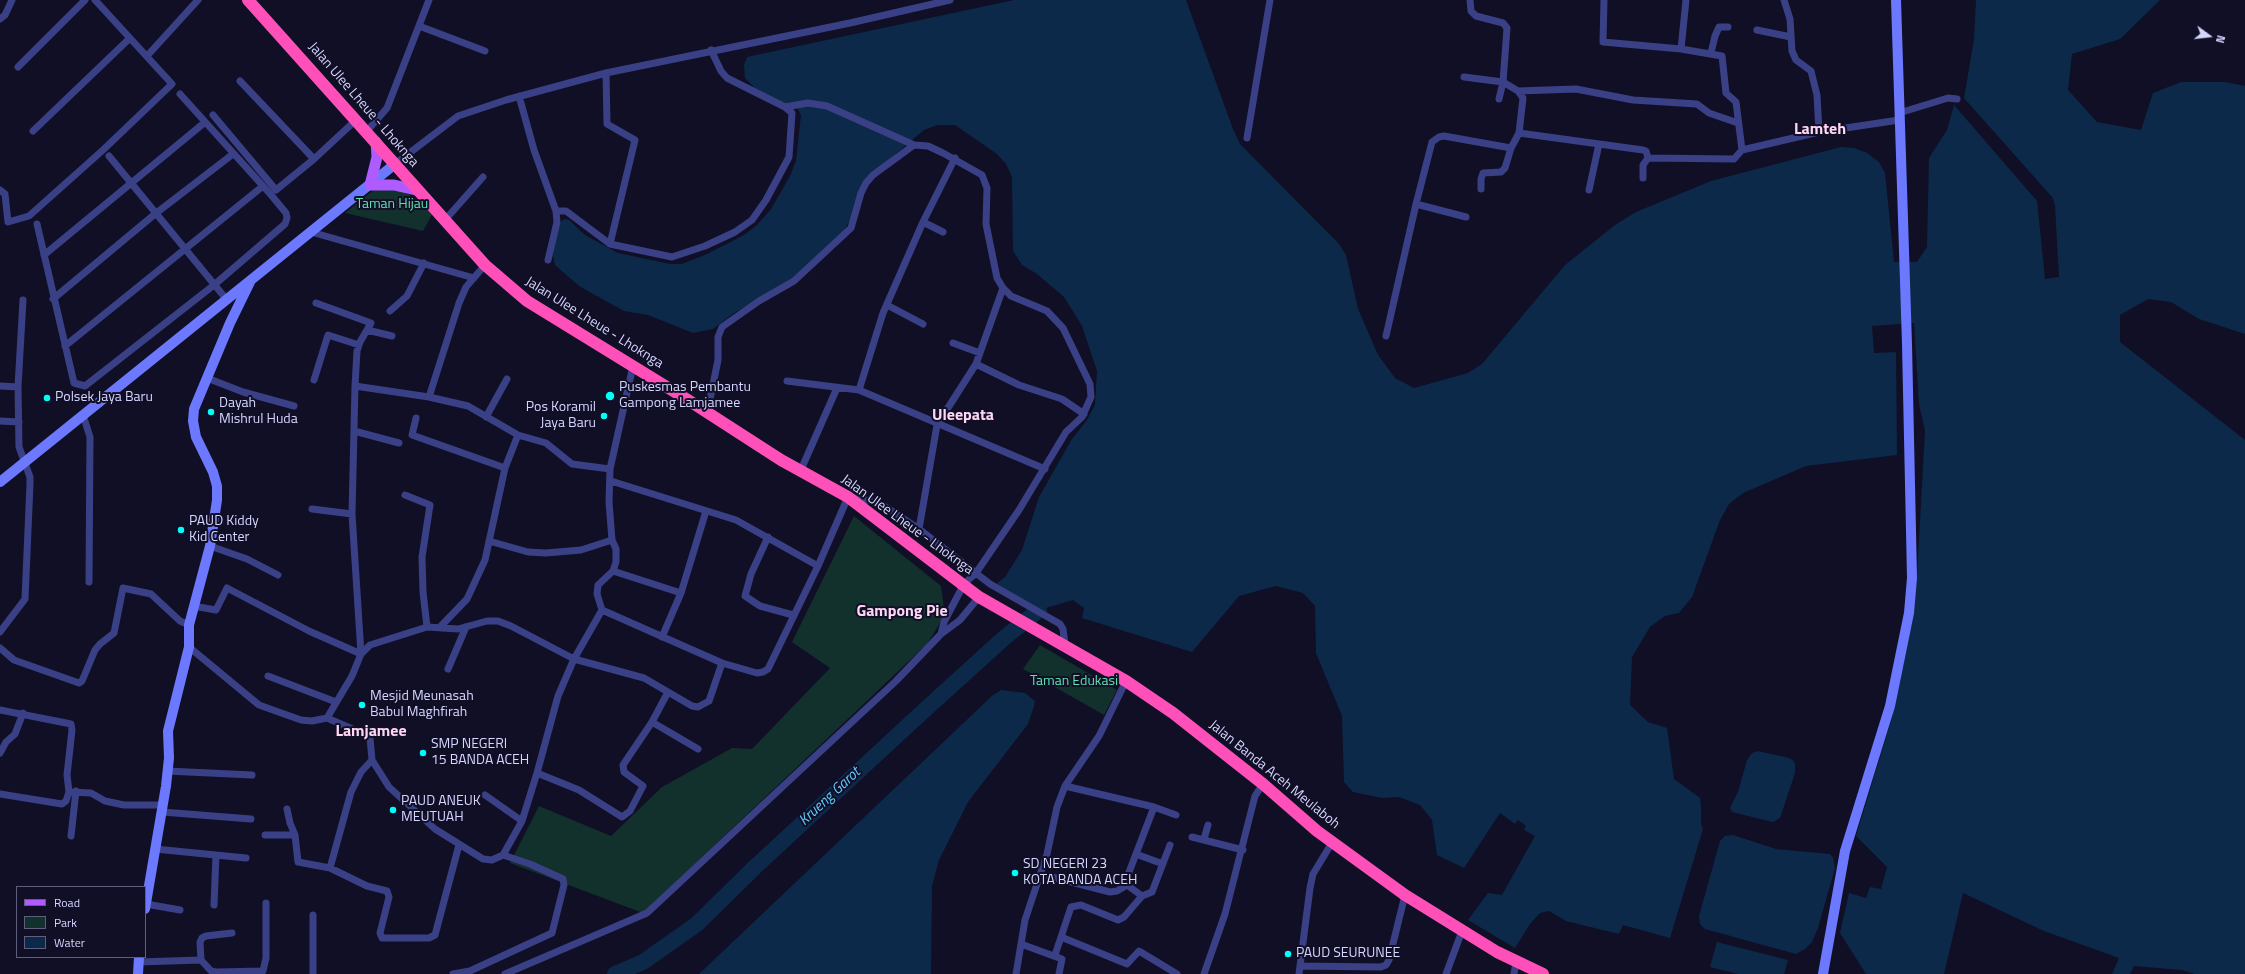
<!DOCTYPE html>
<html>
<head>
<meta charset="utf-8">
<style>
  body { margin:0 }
  #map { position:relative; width:2245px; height:974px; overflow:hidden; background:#100f26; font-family:"Titillium Web",sans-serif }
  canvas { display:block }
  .legend { position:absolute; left:16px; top:886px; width:130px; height:72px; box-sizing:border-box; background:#100f26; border:1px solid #5f5e7d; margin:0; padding:5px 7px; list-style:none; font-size:12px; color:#d5d5ff }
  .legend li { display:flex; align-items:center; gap:8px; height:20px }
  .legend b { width:20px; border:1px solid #5f5e7d }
  .north { position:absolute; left:2189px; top:16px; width:40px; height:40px; -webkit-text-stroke:3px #100f26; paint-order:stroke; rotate:105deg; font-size:11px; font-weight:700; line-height:16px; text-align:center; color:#d5d5ff }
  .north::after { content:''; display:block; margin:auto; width:14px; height:18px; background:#d5d5ff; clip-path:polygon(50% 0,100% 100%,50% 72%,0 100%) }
</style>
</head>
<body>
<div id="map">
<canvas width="2245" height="974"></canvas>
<ul class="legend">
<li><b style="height:5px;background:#ae5cff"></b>Road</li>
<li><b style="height:11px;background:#12302c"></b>Park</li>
<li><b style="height:11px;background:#0c2949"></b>Water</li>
</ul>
<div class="north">N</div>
</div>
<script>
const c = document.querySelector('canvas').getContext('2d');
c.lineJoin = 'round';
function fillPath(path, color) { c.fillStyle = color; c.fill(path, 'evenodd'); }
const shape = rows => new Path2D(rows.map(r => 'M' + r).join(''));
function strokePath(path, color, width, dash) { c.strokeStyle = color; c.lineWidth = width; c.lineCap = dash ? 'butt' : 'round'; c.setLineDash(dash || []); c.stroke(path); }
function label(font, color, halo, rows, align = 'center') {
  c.font = font + ' "Titillium Web",sans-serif'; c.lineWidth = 4; c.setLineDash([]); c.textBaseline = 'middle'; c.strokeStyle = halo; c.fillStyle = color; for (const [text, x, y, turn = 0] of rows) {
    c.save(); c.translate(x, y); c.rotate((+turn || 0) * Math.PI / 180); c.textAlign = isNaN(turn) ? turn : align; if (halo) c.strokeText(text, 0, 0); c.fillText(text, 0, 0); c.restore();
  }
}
fillPath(shape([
  [375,189,403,190,429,208,433,213,423,231,345,213],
  [854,516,941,586,945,615,927,644,643,913,510,863,539,806,611,836,662,787,732,748,752,749,830,668,792,642],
  [1040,645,1117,690,1104,715,1023,669]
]), '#12302c');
fillPath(shape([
  [1014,0,1186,0,1233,129,1240,144,1339,244,1346,255,1358,309,1378,355,1395,378,1414,388,1468,373,1482,364,1565,265,1615,225,1636,212,1711,181,1841,147,1854,148,1867,153,1879,162,1885,173,1894,262,1917,262,1927,247,1929,158,1947,130,1954,105,1964,98,1974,39,1976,0,2160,0,2120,39,2072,54,2068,90,2097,122,2141,130,2153,93,2181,82,2225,82,2245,86,2245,334,2199,319,2171,302,2148,299,2120,315,2120,342,2245,440,2245,974,2195,974,2182,970,2134,966,2130,974,2112,974,2119,958,2044,931,1963,893,1944,974,1866,974,1840,933,1849,893,1866,898,1870,887,1881,889,1887,867,1856,836,1891,721,1913,618,1917,575,1925,431,1919,404,1914,323,1872,326,1874,353,1896,352,1897,455,1806,466,1743,493,1729,504,1720,520,1692,597,1679,613,1665,616,1650,627,1632,657,1630,705,1648,722,1667,728,1674,779,1700,798,1701,808,1701,824,1703,829,1670,938,1623,925,1619,934,1566,921,1549,911,1540,913,1530,924,1515,948,1468,920,1488,893,1502,895,1535,836,1524,830,1526,826,1518,820,1515,824,1500,813,1464,868,1437,855,1432,820,1420,805,1399,797,1382,798,1353,792,1344,782,1342,716,1316,653,1315,606,1303,593,1276,586,1239,596,1192,652,1082,618,1084,608,1073,600,1039,610,995,585,1005,577,1022,550,1039,497,1072,439,1087,420,1095,405,1097,371,1082,326,1064,297,1037,274,1022,265,1013,251,1012,177,1006,164,997,154,955,125,937,125,924,130,873,173,850,221,842,233,787,284,734,313,713,329,693,333,648,315,624,311,579,286,555,265,553,256,556,231,559,224,564,219,569,220,585,235,618,253,670,264,682,264,707,254,744,235,757,225,771,209,790,176,796,161,801,115,797,108,780,102,758,91,745,78,744,65,747,57],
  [1001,690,1025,693,1035,701,1034,706,1028,724,968,802,939,860,932,886,931,974,699,974,993,695],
  [1758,751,1789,758,1793,760,1795,764,1795,773,1780,818,1773,822,1732,812,1730,808,1738,792,1747,760,1752,753],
  [1733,835,1776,849,1830,854,1833,857,1835,868,1818,928,1812,942,1805,949,1796,954,1705,929,1700,924,1699,916,1720,841,1725,836],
  [1717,942,1788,960,1784,974,1738,974,1710,967]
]), '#0c2949');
fillPath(shape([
  [1964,98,2053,198,2055,206,2059,277,2045,279,2037,201,1954,105]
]), '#100f26');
strokePath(shape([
  [615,974,643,962,697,924,755,867,917,717,1004,638,1039,610]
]), '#0c2949', 16);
strokePath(shape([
  [1470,0,1471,11,1476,16,1503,23,1507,28,1503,82,1499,99],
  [1604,0,1603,42,1681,49,1686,0],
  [1784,0,1790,19,1792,51,1796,60,1811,71,1817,95,1819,132],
  [0,19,5,15,12,0],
  [419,26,485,51],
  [1757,30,1791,37],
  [1681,49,1722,56,1726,93,1736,102,1742,150],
  [1711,53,1715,36,1719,27,1728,27],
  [147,56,198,0],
  [18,67,85,0],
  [606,73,607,124,635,140,610,244],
  [1464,77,1503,82,1518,91,1523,98,1519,133,1643,150,1646,151,1648,158,1734,159,1742,150,1819,132,1899,120],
  [240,81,314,159],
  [1518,91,1576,89,1633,100,1697,104,1709,113,1738,123],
  [519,96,534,150,556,211],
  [785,107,808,103,827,106,914,145],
  [1899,113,1948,98,1957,99],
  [213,115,276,190,314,159,357,119],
  [33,131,129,39],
  [367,131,387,108,429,0],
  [1247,138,1270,0],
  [109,156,227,300],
  [395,164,458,116,506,100,606,73,850,23,950,0],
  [1643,178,1643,165,1648,158],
  [1481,189,1481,179,1483,173,1501,172,1505,168,1511,148,1519,133],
  [0,190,5,194,8,222,29,216,103,150,172,84,95,0],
  [1589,190,1599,144],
  [1416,204,1466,217],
  [445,220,483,177],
  [923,222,943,232],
  [37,224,74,383,85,386,214,285,285,224,287,218,286,213,272,196,180,94],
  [311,232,474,278],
  [44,255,204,123],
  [548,260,557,222,556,211,566,211,610,244,672,257,705,246,735,232,752,220,766,200,789,157,792,113,785,107,727,78,721,71,711,50],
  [53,299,155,214,233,154],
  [316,303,371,323,360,342,357,351,355,386],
  [887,305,923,324],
  [390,311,407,296,424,263],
  [367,330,392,336],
  [1386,336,1416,204,1432,142,1439,137,1444,136,1511,148],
  [953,343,980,353],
  [65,346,263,186],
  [976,364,1019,385,1062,399,1084,414],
  [207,378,243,392,294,406],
  [314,380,328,335,359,345],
  [787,381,859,390,1045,469],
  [0,386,18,387],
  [859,390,883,313,923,222,955,158],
  [429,397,468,406,518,435],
  [707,414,718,360,718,337,722,327,759,301,794,281,851,228,861,193,866,183,873,175,914,145,928,146,943,153,982,175,987,188,986,224,997,278,1003,288,1011,296,1047,311,1063,328,1090,384,1091,397,1082,417,1066,432,1019,510,976,573,964,584,944,622,941,634],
  [83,415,90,437,89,582],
  [486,417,507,379],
  [416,418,412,435,505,468],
  [0,421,19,422],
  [354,431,399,443],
  [800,472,837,388],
  [611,481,736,520,818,566],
  [405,495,430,505,422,557,423,592,427,627],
  [312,509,352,514],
  [919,529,937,425,976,364,1003,288],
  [768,537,751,574,745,596,760,606,793,615],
  [489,541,528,552,546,553,581,550,612,540],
  [210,546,247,559,278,575],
  [613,571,681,593,662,637],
  [681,593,706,511],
  [193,606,216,610,227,588,309,631,361,654,352,514,355,386,429,397,459,303,466,287,485,265],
  [602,610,722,663,757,673,763,672,768,669,818,566,848,497,872,501,884,506,919,529,990,584,1060,624,1063,629,1065,645],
  [441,626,467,599,485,560,505,468,518,435,546,443,572,464,610,469],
  [0,632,25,599,30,484,30,477,19,447,18,387,23,300],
  [189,647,259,705,301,720,312,721,327,718,364,734,370,738,372,760,389,787,435,829,483,859,492,860,503,855,522,821,537,773,558,696,574,659,602,610,597,594,598,585,613,571,616,562,616,549,612,540,609,502,610,469,633,366],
  [0,648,14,660,79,683,82,681,95,650,100,644,114,633,123,588,151,594,180,621,189,625],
  [448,669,466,627],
  [268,676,336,702],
  [0,710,71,724,72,730,67,775,69,792,91,793,105,801,124,805,163,805],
  [327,718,352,676,361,654,370,645,427,627,458,629,487,621,498,621,511,626,574,659,644,678,692,706,698,707,709,701,722,663],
  [652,722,698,749],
  [0,753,6,742,15,734,23,713],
  [167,771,252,775],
  [537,773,579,790,622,817,630,811,643,786,624,772,623,765,652,722,668,692],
  [1065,786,1154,807,1176,815],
  [0,794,62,804,66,801,69,792],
  [485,795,522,821],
  [287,809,290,823,295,835],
  [162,812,251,819],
  [265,835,295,835,298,862,330,868,367,886,387,891,389,897,380,933,382,938,429,938,435,935,459,845],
  [71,836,76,791],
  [1192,837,1243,850],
  [1204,839,1208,825],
  [155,849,246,858],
  [1136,854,1163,864],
  [330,868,351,792,361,772,372,760],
  [1040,874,1110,892,1117,891,1127,885],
  [1142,896,1127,885,1126,880,1154,807],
  [146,904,180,910],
  [214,905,216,855],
  [313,915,313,974],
  [1061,937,1127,964,1139,951,1177,974],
  [1021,944,1062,959,1059,974],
  [1055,955,1071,907,1081,905,1118,920,1124,917,1142,896,1152,892,1170,845],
  [201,960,200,942,202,938,206,936,232,933],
  [138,962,201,960,211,971,216,972,263,971,266,958,266,903],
  [1300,966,1381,967,1386,965,1389,960,1405,895],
  [453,974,470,971,552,933,564,885,563,879,530,864,503,855],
  [505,974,647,913,896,681,941,634,960,620,979,597],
  [1016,974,1025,920,1047,854,1057,807,1065,786,1099,736,1126,681],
  [1204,974,1225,914,1255,796,1263,784],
  [1299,974,1310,888,1313,874,1333,841],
  [1446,974,1462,931],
  [1514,974,1516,962]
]), '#3a4086', 7);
strokePath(shape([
  [0,482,395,164],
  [145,909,166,786,169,758,168,731,189,647,189,625,210,546,217,500,217,486,213,472,196,437,193,421,194,409,230,323,251,280],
  [138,974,139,957],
  [1823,974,1845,851,1890,706,1909,613,1912,578,1907,344,1896,0]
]), '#6c79ff', 10);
strokePath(shape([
  [376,142,377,157,370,185,394,185,416,190]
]), '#ae5cff', 11);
strokePath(shape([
  [248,0,485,265,527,301,688,400,781,460,848,497,979,597,1126,681,1173,713,1263,784,1317,831,1405,895,1497,952,1543,974]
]), '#ff50b9', 12);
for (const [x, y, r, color] of [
  [610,396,5,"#01fffa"],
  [47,398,4,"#01fffa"],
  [211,412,4,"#01fffa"],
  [604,416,4,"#01fffa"],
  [181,530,4,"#01fffa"],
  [362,705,4,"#01fffa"],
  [423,753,4,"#01fffa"],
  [393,810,4,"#01fffa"],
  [1015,873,4,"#01fffa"],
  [1288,954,4,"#01fffa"]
]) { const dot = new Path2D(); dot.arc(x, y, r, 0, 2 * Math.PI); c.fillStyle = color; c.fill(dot); strokePath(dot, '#100f26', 1.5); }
label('14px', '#d5d5ff', '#100f26', [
  ["Jalan Ulee Lheue - Lhoknga",363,105,49],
  ["Jalan Ulee Lheue - Lhoknga",594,323,32],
  ["Jalan Ulee Lheue - Lhoknga",907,525,36],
  ["Jalan Banda Aceh Meulaboh",1274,775,39]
]);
label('14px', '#5fe0b1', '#100f26', [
  ["Taman Hijau",392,205],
  ["Taman Edukasi",1074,682]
]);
label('14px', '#d5d5ff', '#100f26', [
  ["Puskesmas Pembantu",619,388],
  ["Gampong Lamjamee",619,404],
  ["Polsek Jaya Baru",55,398],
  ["Dayah",219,404],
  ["Mishrul Huda",219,420],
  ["Pos Koramil",596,408,"right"],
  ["Jaya Baru",596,424,"right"],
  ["PAUD Kiddy",189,522],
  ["Kid Center",189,538],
  ["Mesjid Meunasah",370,697],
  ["Babul Maghfirah",370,713],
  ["SMP NEGERI",431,745],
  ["15 BANDA ACEH",431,761],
  ["PAUD ANEUK",401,802],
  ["MEUTUAH",401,818],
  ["SD NEGERI 23",1023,865],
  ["KOTA BANDA ACEH",1023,881],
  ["PAUD SEURUNEE",1296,954]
], 'left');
label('italic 15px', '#63c9ff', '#100f26', [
  ["Krueng Garot",830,797,-43]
]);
label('bold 16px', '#ffd7f5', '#100f26', [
  ["Lamteh",1820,130],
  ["Uleepata",963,416],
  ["Gampong Pie",902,612],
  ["Lamjamee",371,732]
]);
</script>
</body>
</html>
